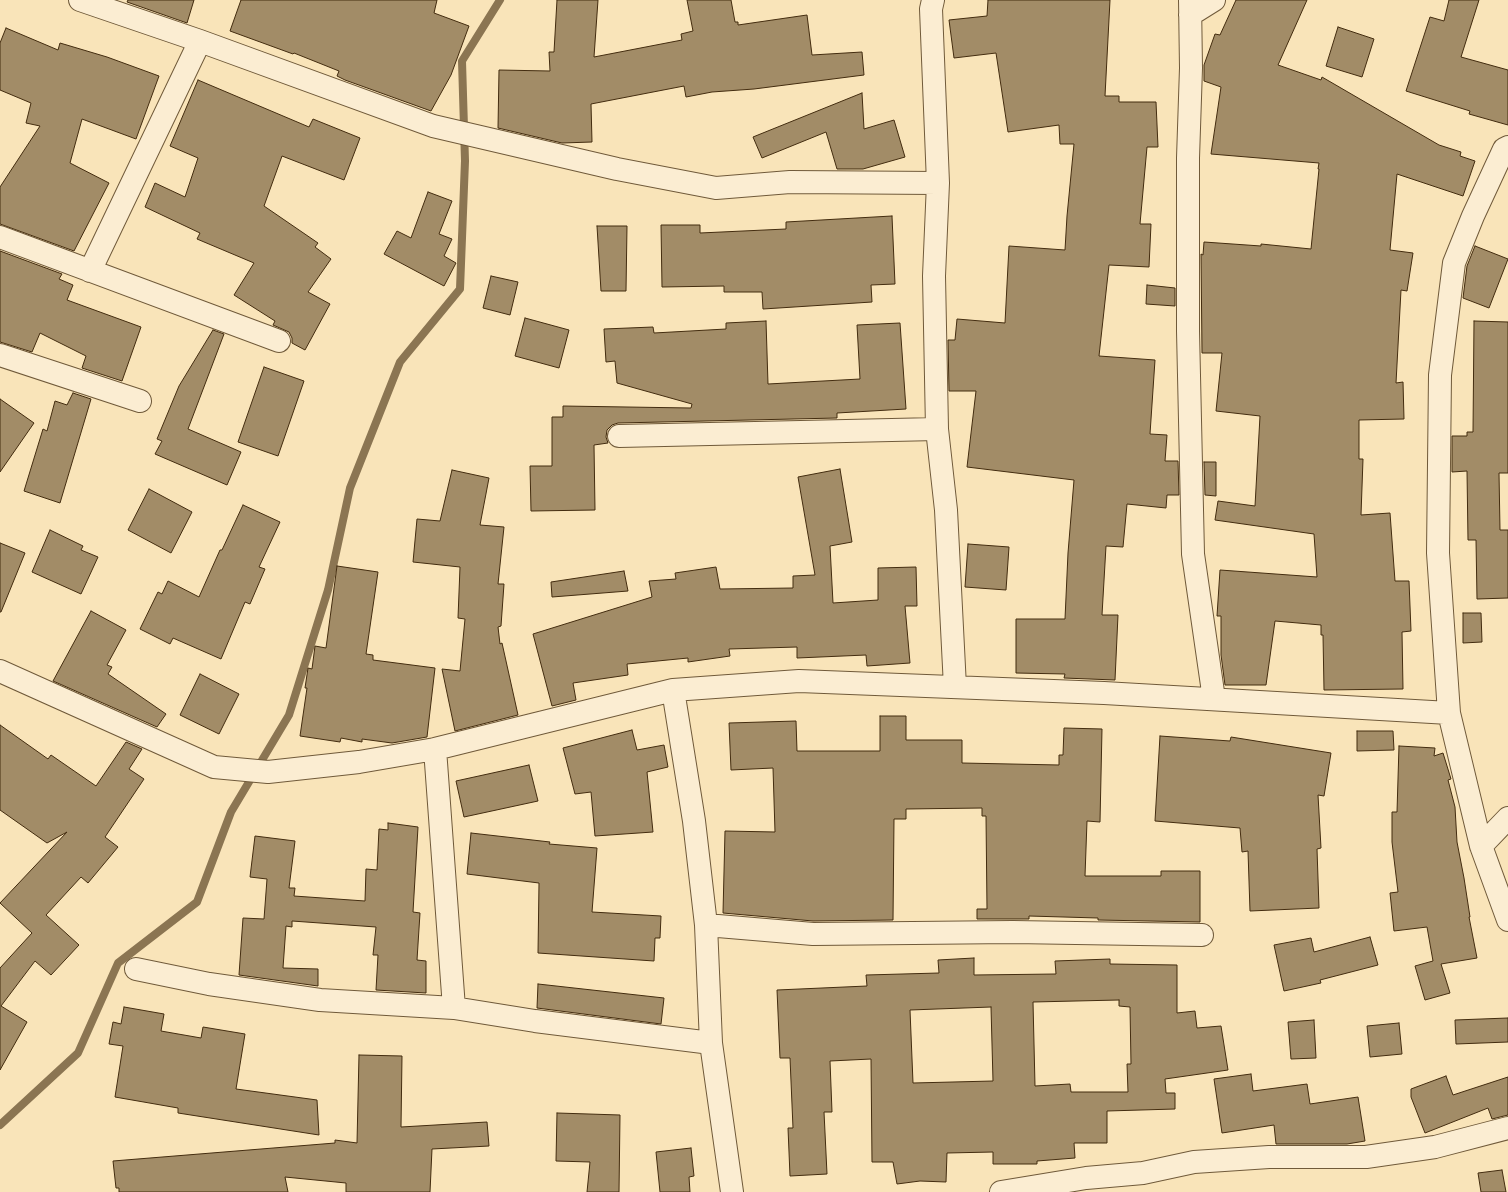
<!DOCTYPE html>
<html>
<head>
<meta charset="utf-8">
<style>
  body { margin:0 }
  canvas { display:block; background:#f9e4b9 }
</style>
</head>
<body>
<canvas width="1508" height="1192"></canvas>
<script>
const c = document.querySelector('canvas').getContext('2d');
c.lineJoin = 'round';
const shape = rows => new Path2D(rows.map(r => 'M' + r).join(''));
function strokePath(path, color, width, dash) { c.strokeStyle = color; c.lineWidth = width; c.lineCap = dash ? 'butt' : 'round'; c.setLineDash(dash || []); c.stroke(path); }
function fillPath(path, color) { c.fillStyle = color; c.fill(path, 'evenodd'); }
strokePath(shape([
  [0,1125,78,1053,118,963,197,902,231,812,289,715,328,590,350,488,400,362,460,289,465,161,462,61,500,0]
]), '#8b7552', 8);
const building = shape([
  [128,0,194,0,187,23,127,2,128,0],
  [241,0,437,0,434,13,469,26,451,75,431,111,345,80,337,76,339,71,294,53,293,54,230,31,241,0],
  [557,0,598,0,594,57,682,40,681,34,693,31,687,0,731,0,735,22,738,22,738,25,807,15,812,55,862,52,864,75,754,89,712,92,686,97,684,86,591,104,592,142,562,143,498,128,499,70,550,71,549,52,554,52,557,0],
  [988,0,1110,0,1105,96,1119,96,1119,102,1156,102,1158,147,1147,147,1140,224,1151,224,1149,267,1109,265,1099,356,1155,360,1150,434,1167,435,1165,461,1178,461,1179,495,1167,495,1166,508,1127,504,1123,547,1106,546,1102,615,1118,615,1115,680,1064,678,1065,674,1016,673,1016,619,1065,619,1068,553,1074,480,967,467,976,391,949,391,948,340,955,340,957,319,1005,323,1009,246,1065,250,1067,216,1074,144,1060,144,1059,125,1008,132,996,53,954,58,949,20,987,16,988,0],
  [1236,0,1307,0,1278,65,1321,80,1322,77,1439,145,1461,152,1460,156,1475,161,1463,196,1397,174,1390,250,1413,253,1407,291,1401,290,1396,383,1403,382,1404,419,1359,420,1359,459,1363,459,1361,515,1390,513,1395,581,1409,581,1411,631,1402,632,1403,689,1324,690,1323,635,1321,635,1321,625,1275,621,1266,685,1225,685,1221,655,1221,616,1217,616,1220,570,1317,577,1314,534,1215,520,1218,501,1255,506,1260,416,1216,411,1222,353,1202,353,1201,254,1203,255,1204,242,1261,246,1261,244,1311,249,1319,169,1318,169,1319,163,1211,154,1221,87,1204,81,1204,65,1215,34,1220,35,1236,0],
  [1449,0,1479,0,1461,57,1508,70,1508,125,1469,114,1470,111,1406,91,1430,17,1444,21,1449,0],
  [1338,27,1374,39,1362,77,1326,66,1338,27],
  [6,28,58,50,60,43,107,57,159,76,136,139,82,119,70,163,109,183,74,251,0,224,0,187,40,126,26,123,31,103,0,90,0,43,6,28],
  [198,80,309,127,313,119,360,138,344,180,282,156,264,206,318,243,315,247,331,259,308,292,330,304,305,350,292,343,292,338,289,332,273,325,275,321,234,295,254,263,197,239,200,233,145,207,155,183,185,197,198,158,170,146,198,80],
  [862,93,864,129,894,120,905,157,863,169,837,169,826,132,762,158,753,137,862,93],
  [428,192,452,201,439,234,452,239,444,256,456,263,444,286,384,254,397,231,411,238,428,192],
  [892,216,895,284,871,285,872,302,763,309,762,292,724,292,724,286,662,287,661,225,700,225,700,233,786,229,786,222,892,216],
  [597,226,627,226,626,291,601,291,597,226],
  [1475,246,1508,259,1489,308,1463,298,1467,266,1475,246],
  [0,251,62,274,59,279,73,285,67,300,141,327,122,381,82,368,86,356,40,333,32,352,0,342,0,251],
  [491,276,518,282,510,315,483,308,491,276],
  [1147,285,1175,288,1175,306,1146,304,1147,285],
  [525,318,569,330,559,368,515,356,525,318],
  [766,321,768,384,860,379,857,325,900,323,906,409,837,413,837,418,618,423,612,425,607,430,606,437,608,443,594,445,595,510,531,511,530,466,552,466,552,417,563,417,563,406,691,408,692,404,617,383,615,361,606,362,604,329,653,327,654,333,726,329,726,323,766,321],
  [1474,321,1508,322,1508,473,1499,473,1500,530,1508,530,1508,598,1477,599,1476,540,1468,540,1467,471,1452,472,1452,436,1467,436,1467,432,1473,432,1474,321],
  [213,330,224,334,188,429,241,452,227,485,155,454,162,441,157,439,179,386,213,330],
  [264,367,304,381,278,456,238,442,264,367],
  [73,393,91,399,60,503,24,491,43,429,47,431,55,401,67,405,73,393],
  [0,399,34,423,0,472,0,399],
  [1204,462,1216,462,1216,496,1205,495,1204,462],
  [840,469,852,542,830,546,833,603,878,600,878,568,916,567,917,606,905,606,910,663,867,666,866,655,797,658,797,647,729,649,730,656,688,662,688,658,627,664,628,675,573,683,576,700,552,706,533,634,652,597,649,581,676,579,675,573,716,567,720,589,793,588,793,576,815,575,798,477,840,469],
  [452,470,489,478,480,525,504,527,498,584,504,584,501,626,498,627,500,644,502,643,518,715,455,731,442,669,460,671,465,619,458,618,460,567,413,562,417,519,440,521,452,470],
  [149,489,192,512,171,553,128,530,149,489],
  [243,505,280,522,259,567,265,569,250,604,245,602,221,659,173,638,170,644,140,629,158,592,162,594,168,581,199,597,220,550,222,550,243,505],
  [50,530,83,546,81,550,98,557,81,594,32,572,50,530],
  [0,543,25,553,1,612,0,612,0,543],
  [968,544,1009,547,1006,590,965,587,968,544],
  [337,566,378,572,366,654,373,655,373,660,435,668,427,737,392,743,362,739,362,742,341,738,340,742,300,736,307,688,305,688,308,668,312,669,315,646,326,648,337,566],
  [624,571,628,591,552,597,551,582,624,571],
  [91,611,126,630,107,665,112,667,108,674,166,714,157,727,53,681,91,611],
  [1463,613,1481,613,1482,642,1463,643,1463,613],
  [200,674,239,694,219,734,180,715,200,674],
  [880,716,906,716,906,740,962,740,962,763,1059,765,1059,755,1063,755,1064,728,1102,729,1100,822,1087,821,1085,876,1161,876,1161,871,1200,871,1200,922,1098,920,1098,918,1029,916,1029,919,977,919,977,909,987,909,986,816,982,816,982,808,906,809,906,819,894,819,893,920,813,921,723,913,725,831,775,832,773,768,731,770,729,723,796,721,797,751,880,751,880,716],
  [0,725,48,759,51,755,96,786,126,742,142,749,129,769,144,779,105,837,118,847,88,883,81,877,46,915,79,945,51,975,35,961,1,1006,27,1022,0,1070,0,968,32,933,0,903,67,832,47,843,0,810,0,725],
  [632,730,637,750,664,745,668,767,647,772,653,832,595,836,591,792,575,794,563,748,632,730],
  [1357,731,1393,731,1394,750,1357,751,1357,731],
  [1160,736,1230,741,1231,737,1331,753,1324,796,1318,795,1321,848,1317,849,1319,908,1250,911,1248,851,1242,852,1240,828,1155,821,1160,736],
  [1399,746,1435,748,1434,756,1443,753,1451,779,1448,780,1455,807,1457,842,1464,878,1470,917,1469,917,1477,958,1441,964,1450,993,1425,1000,1415,966,1433,961,1427,927,1394,931,1390,893,1398,892,1392,842,1392,812,1397,812,1399,746],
  [529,765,538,801,464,817,456,781,529,765],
  [388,823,418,827,413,912,420,913,417,960,426,961,426,993,376,990,378,955,373,955,376,927,292,921,292,927,286,926,283,968,318,969,318,986,239,975,243,918,264,919,267,879,250,877,255,836,295,841,289,888,295,888,294,896,365,901,366,869,377,870,379,829,388,830,388,823],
  [471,833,550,842,549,844,597,848,592,912,661,916,660,938,655,938,654,961,538,953,539,883,467,874,471,833],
  [1370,937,1378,965,1320,980,1321,983,1284,991,1274,945,1311,938,1314,952,1370,937],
  [974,958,974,975,1056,974,1055,961,1110,959,1110,964,1177,965,1177,1013,1195,1011,1197,1028,1221,1026,1228,1070,1165,1079,1166,1093,1175,1093,1175,1109,1107,1111,1107,1143,1074,1143,1075,1158,1037,1161,1037,1164,993,1164,993,1152,947,1153,946,1182,920,1181,897,1184,893,1162,872,1162,871,1059,830,1061,832,1112,824,1112,827,1174,790,1176,788,1128,793,1128,790,1058,780,1058,777,990,867,986,866,975,939,973,938,960,974,958],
  [1119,1000,1119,1006,1130,1007,1131,1064,1127,1064,1128,1092,1071,1092,1070,1084,1035,1086,1033,1002,1119,1000],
  [991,1007,993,1081,913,1083,910,1010,991,1007],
  [538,984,664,998,661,1024,537,1008,538,984],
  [124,1007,164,1014,161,1031,201,1038,203,1027,245,1034,236,1089,317,1100,319,1135,178,1113,178,1108,115,1097,123,1046,109,1044,113,1022,121,1024,124,1007],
  [1508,1018,1508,1042,1456,1044,1455,1020,1508,1018],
  [1314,1020,1316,1058,1291,1059,1288,1022,1314,1020],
  [1399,1023,1402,1054,1370,1057,1367,1026,1399,1023],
  [359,1055,402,1056,401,1127,487,1122,489,1146,432,1149,430,1192,346,1192,346,1183,285,1177,288,1192,119,1192,119,1188,116,1188,113,1161,335,1143,335,1140,357,1143,359,1055],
  [1251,1074,1253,1091,1307,1084,1310,1104,1358,1097,1365,1141,1347,1144,1276,1144,1274,1125,1222,1133,1214,1079,1251,1074],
  [1446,1076,1453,1095,1508,1077,1508,1115,1492,1119,1488,1108,1425,1133,1411,1097,1411,1089,1446,1076],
  [557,1113,620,1115,619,1192,587,1192,590,1162,556,1161,557,1113],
  [691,1148,694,1176,689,1177,690,1192,660,1192,656,1152,691,1148],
  [1502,1170,1506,1192,1481,1192,1478,1173,1502,1170]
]);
fillPath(building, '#a28c67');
strokePath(building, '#432c0f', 1);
const street = shape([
  [80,0,200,41,433,126,617,169,716,188,790,182,938,183],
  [933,0,931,9,938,183,934,276,937,429,946,510,955,687],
  [1190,0,1191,68,1188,158,1188,331,1193,554,1214,699],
  [1190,15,1214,0],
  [1508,147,1504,149,1473,216,1454,263,1440,375,1438,553,1449,713,1481,846,1508,920],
  [0,237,279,341],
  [90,271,200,41],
  [0,355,140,401],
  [619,436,937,429],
  [0,671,214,767,268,772,359,762,435,749,673,690,799,681,1104,693,1449,713],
  [673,690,694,821,706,925,711,1043,732,1192],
  [435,749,454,1008],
  [1481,846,1508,818],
  [706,925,813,934,1013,932,1202,935],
  [136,969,209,984,320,1000,454,1008,535,1021,711,1043],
  [1001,1192,1086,1178,1143,1173,1194,1162,1269,1157,1366,1157,1435,1147,1508,1128]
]);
strokePath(street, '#705a3a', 24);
strokePath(street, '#fbedd2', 22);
</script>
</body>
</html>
